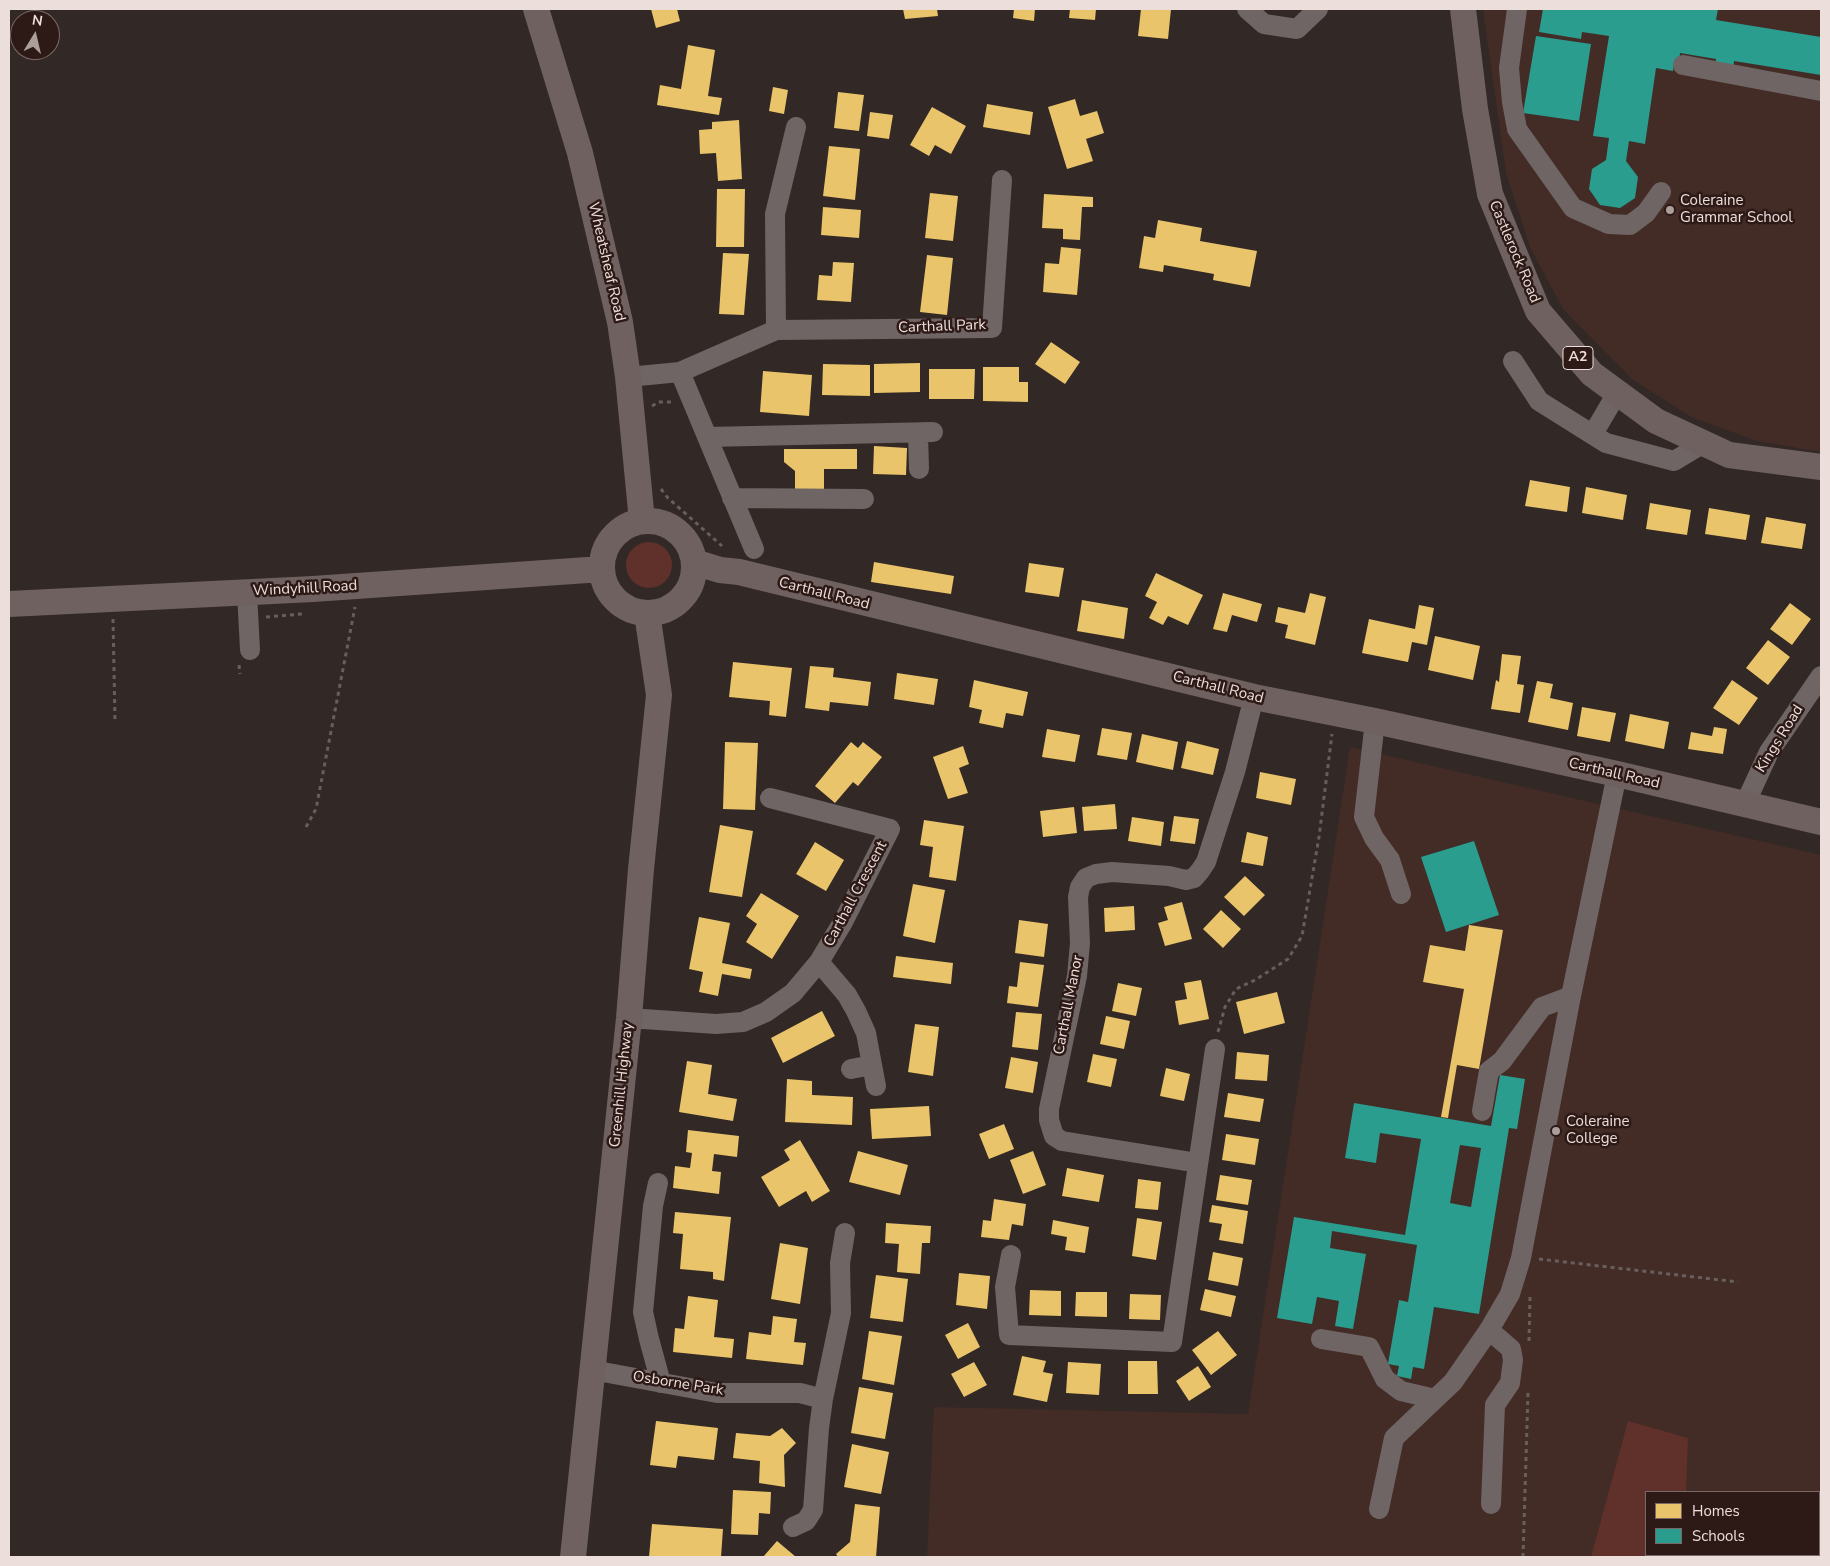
<!DOCTYPE html>
<html>
<head>
<meta charset="utf-8">
<style>
  body { margin:0 }
  #map { position:relative; width:1830px; height:1566px; overflow:hidden; background:#322825; font-family:"Nunito Sans",sans-serif }
  canvas { display:block }
  .frame { position:absolute; inset:0; border:10px solid #ecdedb; pointer-events:none }
  .legend { position:absolute; left:1645px; top:1491px; width:175px; height:65px; box-sizing:border-box; background:#2d1a17; border:1px solid #796865; margin:0; padding:6px 9px; list-style:none; font-size:15px; color:#ecdedb }
  .legend li { display:flex; align-items:center; gap:10px; height:25px }
  .legend b { width:25px; border:1px solid #796865 }
  .north { position:absolute; left:10px; top:10px; width:50px; height:50px; box-sizing:border-box; background:#2d1a17; border:1px solid #796865; border-radius:50%; rotate:9deg; font-size:14px; font-weight:700; line-height:20px; text-align:center; color:#ecdedb }
  .north::after { content:''; display:block; margin:auto; width:18px; height:22px; background:#ab9e9b; clip-path:polygon(50% 0,100% 100%,50% 72%,0 100%) }
</style>
</head>
<body>
<div id="map">
<canvas width="1830" height="1566"></canvas>
<div class="frame"></div>
<ul class="legend">
<li><b style="height:14px;background:#e9c46a"></b>Homes</li>
<li><b style="height:14px;background:#2a9d8f"></b>Schools</li>
</ul>
<div class="north">N</div>
</div>
<script>
const c = document.querySelector('canvas').getContext('2d');
c.lineJoin = 'round';
function fillPath(path, color) { c.fillStyle = color; c.fill(path, 'evenodd'); }
const shape = rows => new Path2D(rows.map(r => 'M' + r).join(''));
function strokePath(path, color, width, dash) { c.strokeStyle = color; c.lineWidth = width; c.lineCap = dash ? 'butt' : 'round'; c.setLineDash(dash || []); c.stroke(path); }
function label(font, color, halo, rows, align = 'center') {
  c.font = font + ' "Nunito Sans",sans-serif'; c.lineWidth = 5; c.setLineDash([]); c.textBaseline = 'middle'; c.strokeStyle = halo; c.fillStyle = color; for (const [text, x, y, turn = 0] of rows) {
    c.save(); c.translate(x, y); c.rotate((+turn || 0) * Math.PI / 180); c.textAlign = isNaN(turn) ? turn : align; if (halo) c.strokeText(text, 0, 0); c.fillText(text, 0, 0); c.restore();
  }
}
fillPath(shape([
  [1483,9,1821,9,1821,452,1757,441,1691,417,1632,379,1563,309,1530,247,1506,173],
  [1350,747,1821,855,1821,1557,927,1557,934,1407,1248,1414],
  [1646,1492,1819,1492,1819,1555,1646,1555]
]), '#432b26');
fillPath(shape([
  '626 565a23 23 0 1 1 46 0a23 23 0 1 1-46 0Z',
  [1628,1421,1688,1438,1686,1492,1646,1492,1646,1555,1682,1555,1681,1557,1591,1557]
]), '#5f312a');
fillPath(shape([
  [651,9,677,9,680,21,656,28],
  [903,9,937,9,938,16,905,19],
  [1014,9,1035,9,1034,21,1013,18],
  [1070,9,1096,9,1095,20,1069,18],
  [1141,9,1171,9,1168,39,1138,36],
  [688,45,715,50,708,96,722,98,719,115,657,105,660,85,681,89],
  [773,87,788,90,784,114,769,111],
  [838,92,864,95,859,131,834,128],
  [1075,99,1080,116,1097,111,1104,133,1086,139,1093,161,1067,169,1048,107],
  [987,104,1033,112,1030,135,983,127],
  [932,107,966,126,951,154,935,145,929,156,910,145],
  [870,112,893,115,889,139,867,136],
  [739,120,742,179,718,181,716,153,700,154,699,130,712,129,712,122],
  [829,146,860,149,855,200,823,196],
  [717,189,745,189,744,247,716,247],
  [930,193,958,196,953,241,925,238],
  [1044,194,1093,197,1093,207,1082,207,1080,240,1063,239,1063,229,1042,228],
  [823,207,861,210,859,238,821,235],
  [1158,220,1202,228,1200,241,1257,251,1250,287,1213,280,1214,274,1164,265,1163,272,1139,268,1144,236,1155,238],
  [1061,247,1081,249,1077,295,1043,292,1045,263,1059,264],
  [723,253,749,254,744,315,719,314],
  [927,255,953,258,947,315,920,312],
  [833,262,854,263,851,302,817,300,819,275,832,276],
  [1051,342,1080,362,1065,384,1035,364],
  [920,363,920,392,874,393,874,364],
  [823,364,870,365,870,396,822,395],
  [983,367,1019,367,1019,382,1028,382,1028,402,983,401],
  [929,369,975,369,974,399,929,399],
  [763,371,812,375,809,416,760,412],
  [874,446,907,448,906,475,873,474],
  [784,449,857,449,857,469,824,469,824,490,795,490,795,471,784,462],
  [1530,480,1570,487,1567,512,1525,506],
  [1586,487,1627,495,1623,520,1582,513],
  [1650,503,1691,510,1687,535,1646,529],
  [1709,508,1750,515,1746,540,1705,534],
  [1766,517,1806,524,1802,549,1761,543],
  [874,562,954,576,951,594,871,582],
  [1029,563,1064,568,1059,597,1025,592],
  [1156,573,1203,595,1188,625,1168,616,1163,625,1149,618,1157,602,1145,596],
  [1223,593,1262,604,1257,622,1232,615,1227,632,1213,629],
  [1310,593,1326,597,1315,645,1285,638,1288,625,1275,622,1278,607,1305,613],
  [1082,600,1128,608,1124,639,1077,631],
  [1790,603,1811,619,1792,645,1770,629],
  [1419,605,1434,608,1427,645,1412,642,1408,662,1362,653,1369,619,1415,629],
  [1435,636,1480,646,1473,680,1428,670],
  [1768,640,1790,657,1768,685,1746,668],
  [1502,654,1521,656,1517,684,1524,685,1520,713,1491,709,1496,680,1499,682],
  [733,662,792,668,786,717,769,715,770,701,729,697],
  [810,666,834,668,833,677,871,682,868,706,830,702,829,711,805,708],
  [897,673,938,679,934,705,894,699],
  [974,680,1028,692,1023,716,1006,713,1003,728,979,723,982,710,969,707],
  [1732,680,1758,698,1739,725,1713,708],
  [1537,681,1553,684,1550,698,1573,703,1568,730,1528,722],
  [1582,707,1616,713,1610,742,1577,736],
  [1630,714,1669,722,1664,749,1625,741],
  [1714,727,1727,729,1723,754,1688,749,1691,732,1712,736],
  [1102,728,1132,733,1127,760,1097,755],
  [1047,729,1080,735,1075,762,1042,757],
  [1142,734,1178,742,1173,770,1136,762],
  [1187,741,1219,749,1213,775,1181,768],
  [725,742,758,743,755,810,723,809],
  [851,742,858,748,863,742,882,757,858,786,853,782,835,803,815,786],
  [963,746,969,764,959,768,968,793,948,799,933,757],
  [1260,772,1296,779,1291,805,1256,798],
  [1115,804,1117,829,1084,831,1082,807],
  [1074,807,1077,833,1043,837,1040,811],
  [1174,816,1199,819,1195,844,1170,841],
  [1132,817,1164,822,1161,846,1128,841],
  [924,820,964,826,956,881,929,877,933,847,920,845],
  [720,825,753,831,742,897,709,892],
  [1247,832,1268,837,1263,866,1241,862],
  [815,842,844,860,826,891,796,874],
  [1245,876,1265,895,1244,916,1224,897],
  [913,884,945,890,935,943,903,936],
  [761,893,799,916,772,959,746,942,757,924,746,916],
  [1182,902,1192,939,1165,946,1158,923,1168,920,1164,907],
  [1134,906,1135,930,1105,932,1104,908],
  [1221,910,1241,929,1223,948,1203,929],
  [699,917,730,923,722,963,752,969,750,979,722,974,718,996,699,992,703,972,689,969],
  [1019,920,1048,924,1044,957,1015,953],
  [1469,925,1503,930,1479,1069,1457,1065,1448,1118,1441,1117,1464,989,1423,982,1430,945,1465,951],
  [896,956,953,963,951,984,893,977],
  [1020,962,1044,965,1038,1007,1007,1003,1009,986,1017,987],
  [1201,980,1209,1019,1179,1025,1175,1001,1187,999,1184,983],
  [1118,983,1142,988,1136,1016,1112,1011],
  [1277,992,1285,1023,1244,1034,1236,1002],
  [822,1011,835,1036,783,1063,771,1038],
  [1016,1012,1042,1014,1038,1050,1012,1047],
  [1106,1016,1130,1021,1124,1049,1100,1044],
  [915,1024,939,1027,933,1076,908,1072],
  [1237,1052,1269,1055,1267,1081,1235,1079],
  [1093,1054,1117,1059,1111,1087,1087,1082],
  [1011,1057,1038,1062,1033,1093,1005,1088],
  [687,1061,712,1065,708,1094,737,1099,733,1121,679,1112],
  [1166,1068,1190,1074,1184,1101,1160,1096],
  [787,1079,812,1081,812,1095,853,1097,852,1125,785,1122],
  [1228,1093,1264,1099,1260,1122,1224,1117],
  [929,1106,931,1136,872,1139,870,1109],
  [1004,1124,1014,1149,989,1159,979,1134],
  [688,1130,739,1136,737,1157,714,1154,712,1171,721,1172,719,1194,673,1188,675,1166,690,1168,692,1153,686,1152],
  [1226,1134,1259,1139,1255,1165,1222,1160],
  [800,1140,830,1191,812,1202,806,1191,779,1207,761,1177,790,1160,784,1150],
  [858,1151,908,1165,900,1195,849,1182],
  [1033,1151,1046,1185,1023,1194,1010,1160],
  [1067,1168,1104,1175,1099,1202,1062,1196],
  [1220,1175,1252,1180,1248,1205,1216,1200],
  [1138,1179,1161,1182,1158,1210,1135,1208],
  [994,1199,1026,1204,1023,1226,1012,1224,1009,1240,981,1237,983,1220,991,1221],
  [1212,1205,1248,1211,1243,1244,1219,1240,1222,1224,1209,1222],
  [675,1212,731,1217,724,1281,713,1279,713,1272,680,1269,683,1234,673,1233],
  [1137,1218,1162,1222,1156,1260,1132,1256],
  [1053,1220,1089,1227,1085,1253,1065,1250,1067,1237,1051,1234],
  [886,1223,931,1226,930,1243,922,1243,920,1274,897,1272,899,1244,885,1243],
  [780,1243,808,1248,800,1304,771,1299],
  [1213,1252,1243,1258,1238,1286,1208,1280],
  [959,1273,990,1276,987,1309,956,1305],
  [876,1275,908,1279,903,1322,870,1318],
  [1205,1289,1236,1296,1231,1317,1200,1310],
  [1030,1290,1061,1291,1061,1316,1029,1315],
  [1076,1292,1107,1292,1107,1317,1075,1316],
  [1130,1294,1161,1295,1160,1320,1129,1319],
  [688,1296,718,1300,714,1337,734,1339,732,1358,673,1352,675,1328,684,1329],
  [773,1316,797,1319,794,1342,806,1343,803,1365,746,1359,749,1332,771,1335],
  [968,1323,980,1347,958,1359,945,1335],
  [869,1331,902,1336,894,1385,862,1379],
  [1218,1331,1237,1355,1211,1375,1192,1350],
  [1022,1356,1046,1361,1043,1372,1053,1374,1047,1402,1013,1395],
  [1128,1361,1157,1361,1158,1394,1128,1394],
  [974,1362,987,1385,964,1397,951,1374],
  [1068,1362,1101,1364,1099,1395,1066,1393],
  [1198,1366,1211,1387,1189,1401,1176,1381],
  [859,1387,893,1393,885,1439,851,1433],
  [656,1421,718,1428,714,1460,678,1456,676,1468,650,1465],
  [782,1428,796,1443,784,1455,785,1487,759,1483,760,1461,733,1458,736,1433,770,1436],
  [852,1444,889,1452,881,1494,844,1487],
  [733,1490,771,1492,770,1514,759,1513,758,1535,731,1534],
  [855,1504,880,1507,876,1557,838,1557,836,1554,850,1542],
  [652,1524,723,1529,721,1557,649,1557],
  [777,1541,796,1557,763,1557]
]), '#e9c46a');
fillPath(shape([
  [1543,9,1718,9,1716,20,1821,37,1821,75,1734,61,1733,69,1715,66,1716,59,1680,53,1679,64,1674,63,1673,71,1656,68,1645,144,1629,141,1626,161,1638,177,1635,198,1620,208,1600,205,1589,189,1592,169,1606,160,1609,138,1593,136,1609,36,1582,32,1581,39,1539,32],
  [1536,36,1591,44,1579,121,1523,113],
  [1474,841,1499,915,1446,932,1421,857],
  [1500,1075,1525,1079,1517,1129,1509,1128,1479,1314,1434,1307,1424,1369,1413,1367,1411,1379,1397,1376,1399,1366,1388,1364,1399,1300,1408,1302,1417,1245,1332,1231,1330,1248,1366,1254,1353,1329,1335,1326,1339,1301,1317,1297,1312,1324,1277,1318,1294,1217,1405,1235,1421,1139,1380,1133,1376,1163,1345,1158,1354,1103,1491,1126],
  [1460,1145,1481,1148,1471,1207,1450,1203]
]), '#2a9d8f');
strokePath(shape([
  [652,406,659,402,672,402],
  [661,489,668,498,722,546],
  [266,617,302,614,302,611],
  [113,619,115,721],
  [239,665,240,674],
  [306,827,316,809,355,607],
  [1218,1032,1225,1007,1236,989,1255,980,1288,959,1302,936,1319,837,1332,734],
  [1539,1259,1738,1282],
  [1529,1341,1530,1297],
  [1523,1557,1528,1392]
]), '#685f5d', 3, [4, 4]);
strokePath(shape([
  [1247,9,1264,24,1297,29,1318,9],
  [1517,9,1509,68,1512,102,1517,129,1573,208,1609,224,1630,225,1646,213,1661,192],
  [1683,65,1821,91],
  [776,330,775,214,796,127],
  [1513,361,1539,401,1606,443,1674,461,1704,443],
  [680,372,754,549],
  [628,377,680,372,776,330,992,328,1002,180],
  [918,433,919,469],
  [1593,434,1617,393],
  [707,437,933,432],
  [732,498,864,499],
  [247,592,250,650],
  [1375,721,1364,817,1374,838,1390,860,1401,894],
  [1745,804,1769,752,1821,676],
  [819,962,847,995,856,1011,866,1033,876,1086],
  [629,1018,716,1024,743,1022,766,1012,793,993,819,962,843,922,890,829,770,798],
  [851,1069,872,1065],
  [1482,1111,1489,1071,1502,1061,1542,1007,1571,996],
  [1198,1163,1062,1141,1054,1136,1049,1120,1049,1109,1077,976,1080,943,1078,897,1080,887,1086,878,1096,874,1112,872,1169,876,1186,880,1194,878,1200,871,1206,862,1235,772,1254,697],
  [658,1183,653,1206,643,1312,649,1339,661,1383],
  [1011,1255,1005,1287,1009,1335,1172,1342,1215,1049],
  [1489,1330,1511,1349,1513,1360,1510,1383,1495,1405,1491,1504],
  [1321,1339,1369,1347,1385,1379,1401,1391,1435,1399],
  [592,1370,717,1393,800,1393,823,1399],
  [1379,1509,1394,1438,1453,1382,1489,1330,1510,1294,1521,1258,1571,996,1617,774],
  [793,1527,806,1521,813,1510,819,1428,823,1399,841,1313,840,1263,845,1233]
]), '#6e6564', 20);
strokePath(shape([
  [536,9,580,153,620,322,628,377,642,521],
  [1463,9,1475,109,1490,194,1538,311,1592,374,1656,421,1729,455,1821,467],
  '602 567a46 46 0 1 1 92 0a46 46 0 1 1-92 0Z',
  [694,562,720,570,739,572,1254,697,1375,721,1617,774,1821,822],
  [9,604,313,589,602,569],
  [573,1557,629,1018,641,869,659,695,647,613]
]), '#6e615f', 26);
for (const [x, y, r, color] of [
  [1670,210,5,"#ab9e9b"],
  [1556,1131,5,"#ab9e9b"]
]) { const dot = new Path2D(); dot.arc(x, y, r, 0, 2 * Math.PI); c.fillStyle = color; c.fill(dot); strokePath(dot, '#2d1a17', 2); }
for (const [x, y, w] of [
  [1578,358,30]
]) { const box = new Path2D(); box.roundRect(x - w / 2, y - 11.5, w, 23, 4); c.fillStyle = '#2d1a17'; c.fill(box); strokePath(box, '#ecdedb', 1); }
label('bold 14px', '#ecdedb', null, [
  ["A2",1578,358]
]);
label('15px', '#ecdedb', '#2d1a17', [
  ["Coleraine",1680,201],
  ["Grammar School",1680,218],
  ["Coleraine",1566,1122],
  ["College",1566,1139]
], 'left');
label('15px', '#ecdedb', '#2d1a17', [
  ["Castlerock Road",1514,252,67],
  ["Wheatsheaf Road",606,262,77],
  ["Carthall Park",942,327,-2],
  ["Windyhill Road",305,589,-3],
  ["Carthall Road",824,594,14],
  ["Carthall Road",1218,688,14],
  ["Kings Road",1780,739,-58],
  ["Carthall Road",1614,774,13],
  ["Carthall Crescent",856,894,-62],
  ["Carthall Manor",1069,1005,-79],
  ["Greenhill Highway",622,1085,-84],
  ["Osborne Park",678,1384,9]
]);
</script>
</body>
</html>
